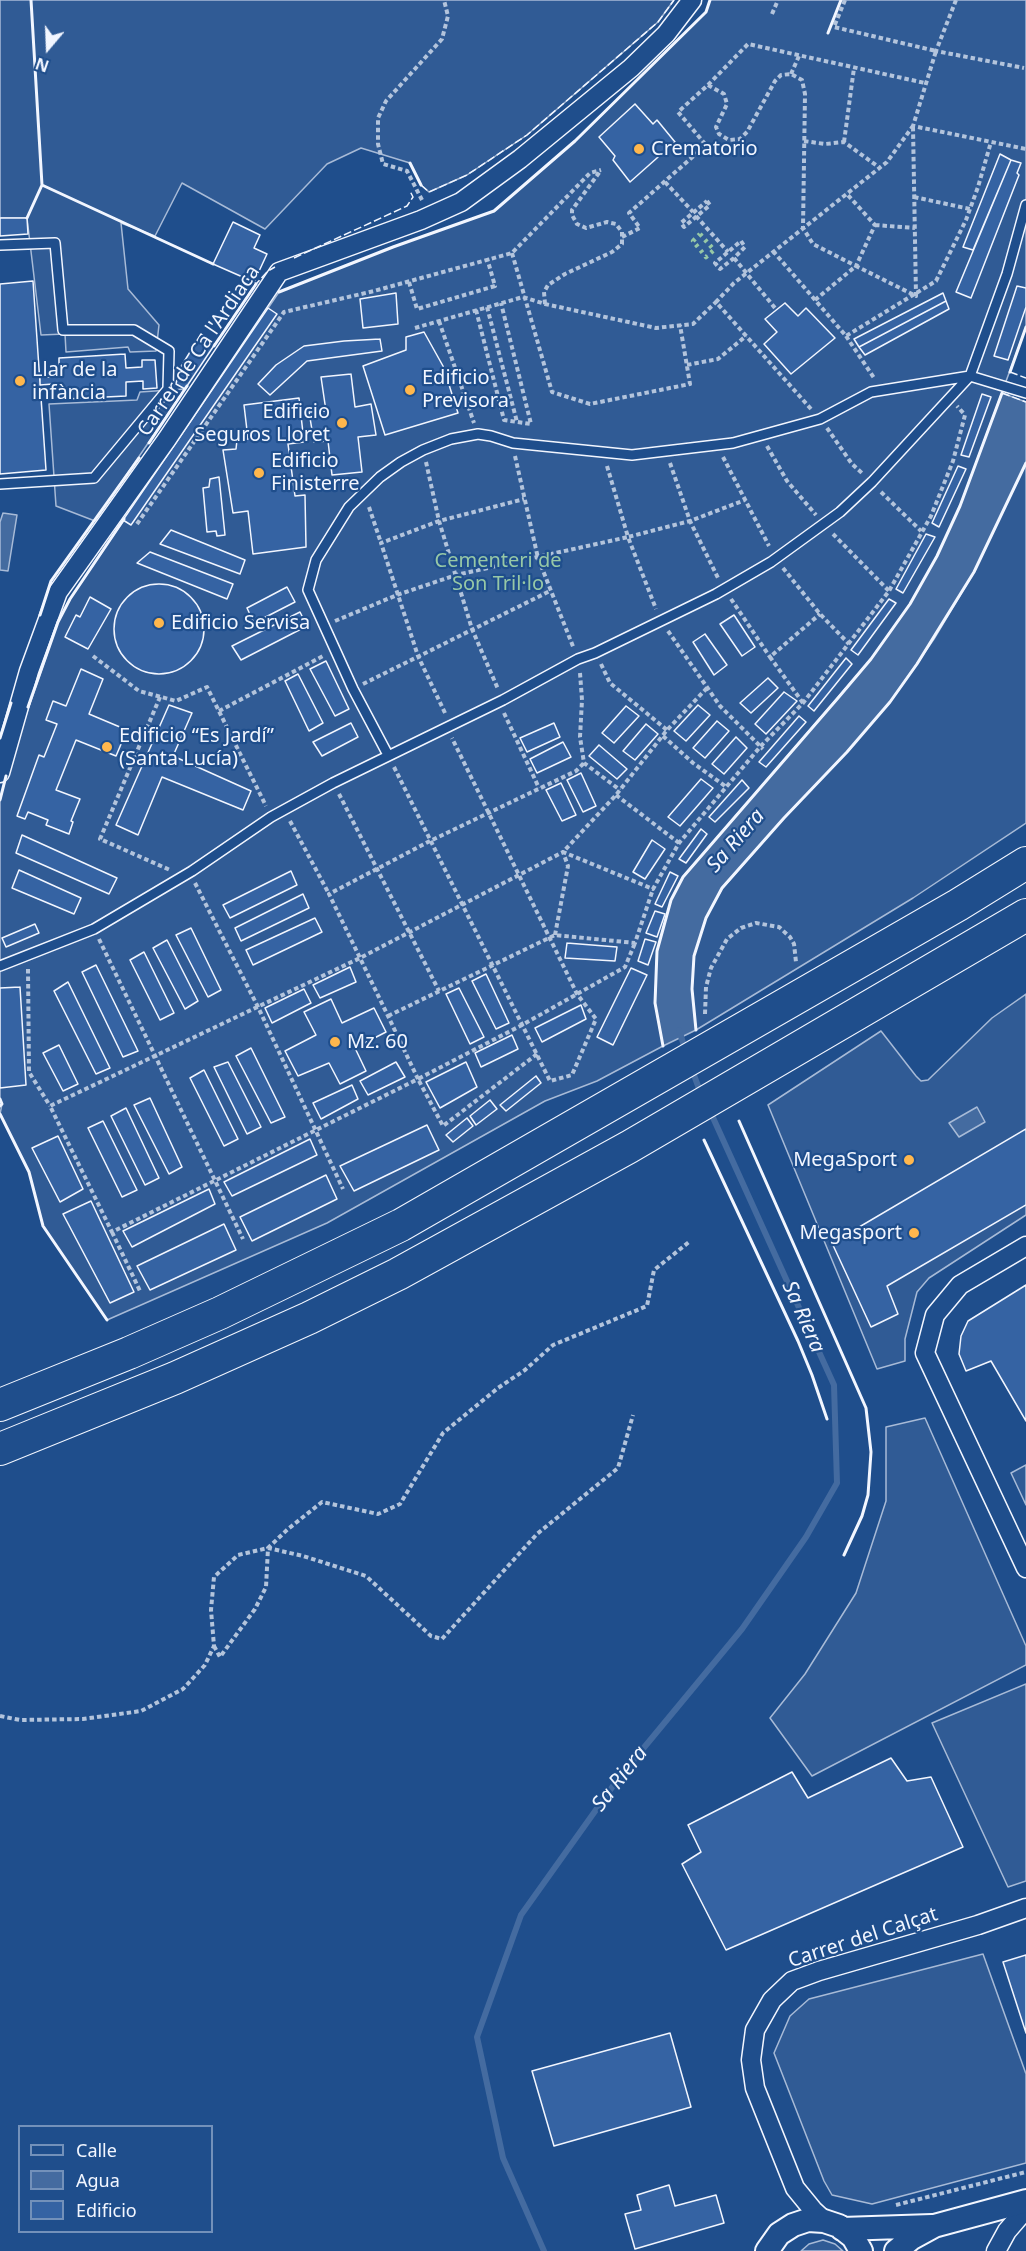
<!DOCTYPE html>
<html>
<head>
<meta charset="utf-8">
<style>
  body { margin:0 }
  #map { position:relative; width:1026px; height:2251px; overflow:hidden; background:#1f4e8c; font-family:"Noto Sans",sans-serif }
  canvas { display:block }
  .legend { position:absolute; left:18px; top:2125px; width:195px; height:108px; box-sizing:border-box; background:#1f4e8c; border:2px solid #7391ba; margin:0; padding:8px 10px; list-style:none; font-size:18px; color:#f2f6ff }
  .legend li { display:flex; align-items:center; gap:12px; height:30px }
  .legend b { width:30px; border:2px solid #7391ba }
  .north { position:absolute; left:18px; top:18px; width:60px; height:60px; -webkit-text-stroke:4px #1f4e8c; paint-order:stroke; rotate:199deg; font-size:16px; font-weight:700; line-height:24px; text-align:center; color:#f2f6ff }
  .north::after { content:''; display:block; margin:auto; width:21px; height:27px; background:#f2f6ff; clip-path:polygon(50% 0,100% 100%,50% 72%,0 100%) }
</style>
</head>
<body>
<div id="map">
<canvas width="1026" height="2251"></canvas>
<ul class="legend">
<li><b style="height:8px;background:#1f4e8c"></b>Calle</li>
<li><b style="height:16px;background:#446ba0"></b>Agua</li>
<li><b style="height:16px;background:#3563a3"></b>Edificio</li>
</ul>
<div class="north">N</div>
</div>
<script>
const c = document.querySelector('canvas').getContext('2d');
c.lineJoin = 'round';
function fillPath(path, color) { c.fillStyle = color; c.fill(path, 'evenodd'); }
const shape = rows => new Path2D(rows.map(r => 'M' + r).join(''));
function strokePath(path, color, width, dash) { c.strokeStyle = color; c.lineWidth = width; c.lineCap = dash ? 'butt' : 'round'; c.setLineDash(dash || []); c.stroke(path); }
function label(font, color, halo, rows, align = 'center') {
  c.font = font + ' "Noto Sans",sans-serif'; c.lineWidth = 4.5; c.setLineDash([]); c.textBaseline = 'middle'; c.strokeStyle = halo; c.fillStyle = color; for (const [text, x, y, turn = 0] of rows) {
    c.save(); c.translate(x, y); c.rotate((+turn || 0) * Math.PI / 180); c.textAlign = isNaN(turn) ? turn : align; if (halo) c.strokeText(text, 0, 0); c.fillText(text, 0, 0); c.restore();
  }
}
const built = shape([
  [0,0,674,0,658,22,527,135,467,175,429,192,421,185,410,163,361,148,327,164,265,229,182,183,155,236,121,223,128,289,159,325,156,351,130,352,128,347,66,352,65,334,41,335,27,218,0,218,0,0],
  [710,0,1026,0,1026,327,960,506,937,556,910,604,871,659,683,877,671,900,657,951,655,1003,663,1046,597,1081,545,1101,327,1223,107,1320,43,1226,29,1172,0,1114,2,1104,0,1099,0,800,10,762,58,622,70,599,279,292,393,247,494,211,575,141,706,12,710,0],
  [185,389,95,521,56,506,49,404,137,400,140,392,185,389],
  [1026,463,1026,823,913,898,696,1030,692,989,694,956,706,918,722,889,784,818,847,752,890,702,917,664,974,572,1026,463],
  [1026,994,1026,1215,929,1278,917,1292,905,1339,905,1361,877,1369,768,1105,881,1031,916,1076,921,1081,928,1080,992,1018,1026,994],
  [925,1418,1026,1646,1026,1665,812,1776,770,1718,805,1674,856,1593,886,1501,886,1427,925,1418],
  [1026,1465,1026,1505,1011,1473,1026,1465],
  [1026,1684,1026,1881,1008,1887,932,1723,1026,1684],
  [983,1954,1026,2074,1026,2163,872,2204,832,2195,824,2181,774,2053,790,2016,809,1999,983,1954],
  [823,2240,835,2244,843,2251,801,2251,809,2244,823,2240]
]);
fillPath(built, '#305b95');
strokePath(built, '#a8bbd7', 1.5);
const water = shape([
  [1002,393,1026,402,1026,463,974,572,934,639,890,702,847,752,784,818,722,888,706,918,694,956,692,989,696,1030,663,1046,655,1003,657,951,671,900,683,877,838,698,871,659,910,604,937,556,960,506,1002,393],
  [3,513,17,515,8,571,0,570,0,522,3,513],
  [977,1107,985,1122,959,1137,949,1123,977,1107]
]);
fillPath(water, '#446ba0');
strokePath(water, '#a8bbd7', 1.5);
strokePath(shape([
  [679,1030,686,1052],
  [691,1067,701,1094],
  [544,2251,503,2158,477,2037,521,1915,618,1779,742,1629,806,1537,837,1483,834,1385,710,1111]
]), '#446ba0', 6);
const building = shape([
  [635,104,653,124,657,120,675,142,630,182,613,160,615,156,599,137,635,104],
  [1000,154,1011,160,973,250,963,247,1000,154],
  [1011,160,1021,163,1017,173,1019,175,971,298,956,292,1011,160],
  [0,218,27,218,28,234,0,236,0,218],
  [233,222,260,235,254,248,267,254,254,282,213,264,233,222],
  [33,281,46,470,0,474,0,284,33,281],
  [1017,286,1026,288,1026,307,1008,360,994,356,1017,286],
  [396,293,398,324,363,328,360,299,396,293],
  [943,293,946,301,859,347,854,339,943,293],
  [946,301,949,309,865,355,859,347,946,301],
  [785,303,798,316,806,308,835,338,791,374,764,344,777,332,765,319,785,303],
  [268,308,277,314,131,525,123,520,268,308],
  [424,332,443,366,458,413,385,435,363,366,406,350,406,337,424,332],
  [201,334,215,344,185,389,176,384,179,370,201,334],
  [380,339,382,351,307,361,270,395,258,384,276,365,304,346,344,341,380,339],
  [125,354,126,368,142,367,142,360,155,360,157,388,143,389,143,381,126,382,126,396,65,399,64,389,53,390,53,384,40,385,40,377,52,377,52,369,59,369,59,358,125,354],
  [351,374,355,407,371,404,376,435,358,437,362,472,332,475,328,441,314,442,309,412,326,411,321,377,351,374],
  [982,394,991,397,969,457,961,455,982,394],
  [299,398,304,442,288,444,295,496,305,495,306,547,253,554,248,511,233,513,223,450,236,449,237,440,248,439,244,405,299,398],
  [958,466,966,469,939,527,932,523,958,466],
  [219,477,225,535,217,536,216,531,207,532,203,488,209,487,210,479,219,477],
  [171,530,245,560,240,574,160,544,171,530],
  [926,534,935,537,903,593,896,589,926,534],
  [150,552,233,584,227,599,137,563,150,552],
  '114 629a45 45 0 1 1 90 0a45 45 0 1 1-90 0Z',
  [287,587,295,602,254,623,247,608,287,587],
  [90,597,111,609,88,649,65,637,76,615,80,617,90,597],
  [889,599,896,603,858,655,851,650,889,599],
  [300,612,307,626,241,660,232,646,300,612],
  [734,615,755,647,742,656,720,624,734,615],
  [705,634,727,665,714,675,693,642,705,634],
  [846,658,852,664,814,711,808,706,846,658],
  [326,661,349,709,335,716,310,669,326,661],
  [81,669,103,679,89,714,127,730,116,756,76,740,56,790,80,799,71,821,73,822,69,834,46,825,48,820,28,812,25,819,17,816,39,755,44,757,57,724,46,720,53,701,66,706,81,669],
  [298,674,323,723,309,731,285,681,298,674],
  [768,678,778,688,751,713,740,703,768,678],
  [784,692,797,701,766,734,755,724,784,692],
  [169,705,192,713,173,756,251,791,243,810,162,777,138,835,116,825,169,705],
  [698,705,710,715,686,741,674,731,698,705],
  [626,706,639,716,614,743,602,733,626,706],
  [799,716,806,722,766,767,759,762,799,716],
  [717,721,729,731,705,758,693,748,717,721],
  [351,723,358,737,322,756,313,742,351,723],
  [554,723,560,737,527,752,520,738,554,723],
  [646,724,658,734,635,760,623,751,646,724],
  [736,737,747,748,724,774,712,764,736,737],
  [563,742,571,757,537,773,530,759,563,742],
  [599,745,627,769,617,779,589,756,599,745],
  [581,773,596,806,583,812,567,780,581,773],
  [701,779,713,788,680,826,668,817,701,779],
  [742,780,749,788,715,822,709,817,742,780],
  [561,783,576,815,562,821,546,790,561,783],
  [701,829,707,834,686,863,679,859,701,829],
  [22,835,117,878,109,894,16,853,22,835],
  [652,840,665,849,645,879,633,872,652,840],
  [19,870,81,898,74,914,12,888,19,870],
  [291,871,297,885,230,918,223,905,291,871],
  [670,872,678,876,662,907,655,904,670,872],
  [303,894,309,908,241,941,235,928,303,894],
  [655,911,665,914,657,937,646,933,655,911],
  [315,918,322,932,253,965,246,950,315,918],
  [35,924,39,933,6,947,2,938,35,924],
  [191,928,221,990,208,997,176,935,191,928],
  [645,939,656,942,648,965,638,961,645,939],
  [167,940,198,1001,185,1009,153,948,167,940],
  [567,943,617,947,615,961,565,958,567,943],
  [144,952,174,1013,160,1020,130,960,144,952],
  [96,965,138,1051,123,1057,82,972,96,965],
  [350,967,356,982,320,998,313,985,350,967],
  [631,968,647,975,613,1045,597,1037,631,968],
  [486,974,509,1023,496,1029,472,981,486,974],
  [68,982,110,1068,96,1074,54,991,68,982],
  [20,987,26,1085,0,1088,0,988,20,987],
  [459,988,484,1037,470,1044,446,994,459,988],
  [304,989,311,1003,272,1023,265,1008,304,989],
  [331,999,342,1023,374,1008,386,1032,355,1048,366,1071,340,1084,329,1063,298,1076,285,1051,316,1035,304,1012,331,999],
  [581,1005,586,1019,542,1042,535,1028,581,1005],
  [512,1035,518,1049,481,1067,475,1053,512,1035],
  [59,1045,78,1084,63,1091,43,1053,59,1045],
  [251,1048,285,1117,271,1123,236,1056,251,1048],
  [228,1062,261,1127,247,1134,214,1067,228,1062],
  [396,1062,405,1077,368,1095,360,1081,396,1062],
  [466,1062,477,1087,440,1108,426,1082,466,1062],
  [204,1070,238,1139,224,1146,190,1078,204,1070],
  [536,1076,541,1083,506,1111,500,1105,536,1076],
  [352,1085,358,1099,321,1119,313,1103,352,1085],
  [150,1098,182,1167,169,1174,134,1105,150,1098],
  [490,1100,497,1109,476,1125,470,1116,490,1100],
  [126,1108,159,1178,145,1185,111,1116,126,1108],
  [467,1118,473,1126,453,1142,446,1135,467,1118],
  [103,1121,137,1190,122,1197,88,1128,103,1121],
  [427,1125,439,1150,354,1191,340,1166,427,1125],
  [1026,1129,1026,1205,887,1286,898,1314,871,1327,832,1243,1026,1129],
  [58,1136,83,1189,60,1202,32,1148,58,1136],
  [310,1139,317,1155,232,1196,224,1182,310,1139],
  [326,1175,337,1199,252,1241,240,1217,326,1175],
  [209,1189,215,1204,132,1247,123,1231,209,1189],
  [91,1201,134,1292,110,1303,63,1214,91,1201],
  [224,1224,236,1250,150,1290,137,1266,224,1224],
  [1026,1285,1026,1421,991,1361,966,1371,959,1354,961,1336,968,1321,1026,1285],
  [891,1758,907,1781,931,1777,963,1847,726,1950,682,1864,701,1852,688,1825,792,1772,808,1798,891,1758],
  [1026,1955,1026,2033,1003,1962,1026,1955],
  [670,2033,691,2107,554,2146,532,2071,670,2033],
  [669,2185,675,2206,716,2195,724,2223,635,2249,625,2214,641,2210,637,2195,669,2185]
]);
fillPath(building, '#3563a3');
strokePath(building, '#f2f6ff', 1.5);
const service = shape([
  [0,245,55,243,63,330,134,330,169,351,168,389,94,478,0,484],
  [388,755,353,689,308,590,316,560,349,507,380,477,401,462,423,450,451,439,478,434,491,436,513,443,632,455,733,443,820,419,871,392,970,376,1026,393],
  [0,966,94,929,192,871,271,817,333,783,503,700,578,659,595,653,716,594,771,562,840,512,872,482,970,376,1007,274,1026,205]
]);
const minor = shape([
  [0,773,29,671,58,592,167,439,279,272,421,220,461,202,520,159,631,68,666,34,692,0],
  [1026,1246,960,1285,935,1315,925,1353,1026,1568],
  [826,2222,813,2210,795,2188,755,2088,751,2060,755,2030,772,2000,792,1981,819,1971,978,1925,1026,1908],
  [996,2251,1007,2231,1026,2209]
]);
const tertiary = shape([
  [842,2229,932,2226],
  [767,2251,779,2234,793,2225,808,2220,824,2221,839,2226,853,2237,861,2251],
  [896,2251,912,2238,934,2226,1026,2201]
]);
const motorway = shape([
  [0,1405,129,1353,220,1313,401,1225,958,905,1026,863],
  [0,1449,175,1378,309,1318,398,1274,629,1147,1026,915]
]);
strokePath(service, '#f2f6ff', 12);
strokePath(minor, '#f2f6ff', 21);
strokePath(tertiary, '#f2f6ff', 26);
strokePath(motorway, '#f2f6ff', 34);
strokePath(shape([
  [845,0,834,27,936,51,913,126,1026,149],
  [956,0,936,51,1024,68],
  [772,14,778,0],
  [791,74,799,56],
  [708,85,724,94,727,104,716,127,719,134,729,140,740,139,747,132,775,81,781,75,791,74,802,80,805,94,803,228,813,244,856,266,875,225,846,193],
  [804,141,825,144,844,142,880,168],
  [844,142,854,68],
  [665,182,693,212],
  [914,197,970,209],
  [422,200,407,171,383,164,378,144,378,118,386,101,442,39,448,16,444,0],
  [707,201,710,205,684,227,681,223,707,201],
  [696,216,728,252],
  [875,225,915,228],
  [622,237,640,228,629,213,706,145,678,112,708,85,748,44,925,83],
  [741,241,745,247,734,258,720,269,715,263,741,241],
  [773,251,846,336,936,281,966,220,978,187,991,142],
  [512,253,552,392,590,404,690,384,680,325],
  [734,258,775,308],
  [409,282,417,309,495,286,487,258],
  [815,300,856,266,916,296,913,127],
  [545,304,544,292,548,285,565,274,612,252,622,244,622,232,616,224,607,222,586,228,577,224,572,215,572,210,601,170],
  [487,307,517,422],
  [476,310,504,420,531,424,501,303],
  [439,321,474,423],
  [415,328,523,297,545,304,656,328,693,324,716,302],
  [846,336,874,378],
  [687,365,718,359,746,336],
  [811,409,716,302,734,283,887,162,913,126],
  [827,428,852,464,863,474],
  [767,446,787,481,816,515],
  [515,456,538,558,574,649],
  [723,457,769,546],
  [426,462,439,521,472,629,498,689],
  [670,463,690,521,718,578],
  [607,466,628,537,690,521,745,500],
  [881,492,921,531],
  [369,507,381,543],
  [137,524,284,312,374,291,512,253,590,173,601,170],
  [833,534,889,591],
  [783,568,820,614,849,644],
  [731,599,770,657],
  [335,621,397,595,456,575,628,537,656,609],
  [668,631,720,706,763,749],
  [93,656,139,691,176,701,207,687,266,806],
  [601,664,610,683,667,730],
  [580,673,582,700,580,737,584,763,620,790],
  [363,684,550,591],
  [707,688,667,730,616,795,563,852,653,889,679,843,760,747,803,703,889,591,931,516,953,461,965,415,957,406],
  [160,697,100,839,170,870],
  [803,703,770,657,820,614],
  [219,711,325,655],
  [445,713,418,656,381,543,439,521,524,499],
  [504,713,539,788],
  [663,736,693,763,725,786],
  [394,767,550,1081,572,1075,596,1019,577,994,452,738],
  [339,794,439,991],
  [616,795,679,843],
  [290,821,329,894],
  [195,883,258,1007,343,1189],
  [555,935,568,866,563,852,360,958,50,1106,112,1232,418,1079,388,1016,360,958,329,894,430,841,576,771,584,763],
  [99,939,243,1239],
  [28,969,29,1072,50,1106],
  [705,1014,706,987,711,968,727,939,741,928,756,923,779,927,790,937,794,944,796,962],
  [388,1016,555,935,635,943,653,889],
  [537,1054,443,1126,418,1079,522,1025,625,967,635,943],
  [112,1232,140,1291],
  [214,1646,220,1657,255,1609,266,1587,268,1548,288,1529,322,1502,378,1514,400,1504,443,1433,498,1388,525,1370,553,1345,647,1306,654,1270,689,1242],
  [0,1716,20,1720,83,1719,141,1711,183,1689,205,1665,214,1646,211,1610,214,1577,238,1555,268,1548,303,1556,366,1576,431,1636,442,1639,537,1534,618,1468,633,1415],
  [896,2205,1026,2172]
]), '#b3c4dc', 4, [4.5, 3]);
strokePath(service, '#1f4e8c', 9);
strokePath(minor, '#1f4e8c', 18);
strokePath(tertiary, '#1f4e8c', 22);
strokePath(motorway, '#1f4e8c', 32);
strokePath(shape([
  [700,234,714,250,706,257,693,241,700,234]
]), '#97c8a6', 4.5, [3, 4.5]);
strokePath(shape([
  [421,185,429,192,467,175,527,135,658,22,674,0],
  [294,258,407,206,413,197,410,191],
  [254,282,256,284,268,271,275,267],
  [1010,372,1026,378],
  [1002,393,1026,402]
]), '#f2f6ff', 1.5, [8, 3]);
strokePath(shape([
  [828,33,841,0],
  [410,163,421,185],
  [42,185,213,264],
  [27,218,42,185,31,0],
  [279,292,393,247,494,211,575,141,706,12,710,0],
  [214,346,256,284],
  [1010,372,1026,327],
  [149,443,187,386],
  [40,615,51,581,139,458],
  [28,707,58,622,70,599,124,519],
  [0,738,11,703],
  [0,800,6,776],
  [696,1030,692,989,694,956,706,918,722,888,784,818,847,752,890,702,917,664,974,572,1026,463],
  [663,1046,655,1003,657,951,671,900,683,877,838,698,871,659,910,604,937,556,960,506,1002,393],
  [0,1099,2,1104,0,1106],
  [0,1114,29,1172,43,1226,107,1320],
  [739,1121,866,1408,871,1452,868,1495,862,1516,844,1555],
  [704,1140,798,1341,812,1375,827,1419]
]), '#f2f6ff', 3);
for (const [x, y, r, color] of [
  [639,149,6,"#ffb74d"],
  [20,381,6,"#ffb74d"],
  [410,390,6,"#ffb74d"],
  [342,423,6,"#ffb74d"],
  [259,473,6,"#ffb74d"],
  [159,623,6,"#ffb74d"],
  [107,747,6,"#ffb74d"],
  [335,1042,6,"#ffb74d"],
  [909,1160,6,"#ffb74d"],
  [914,1233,6,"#ffb74d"]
]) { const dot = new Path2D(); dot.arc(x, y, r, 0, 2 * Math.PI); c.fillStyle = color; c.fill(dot); strokePath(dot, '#1f4e8c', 2); }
label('20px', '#f2f6ff', '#1f4e8c', [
  ["Crematorio",651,149],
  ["Llar de la",32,370],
  ["infància",32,393],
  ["Edificio",422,378],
  ["Previsora",422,401],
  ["Edificio",330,412,"right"],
  ["Seguros Lloret",330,435,"right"],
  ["Edificio",271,461],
  ["Finisterre",271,484],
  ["Edificio Servisa",171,623],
  ["Edificio “Es Jardí”",119,736],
  ["(Santa Lucía)",119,759],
  ["Mz. 60",347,1042],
  ["MegaSport",897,1160,"right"],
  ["Megasport",902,1233,"right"]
], 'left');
label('20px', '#f2f6ff', '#1f4e8c', [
  ["Carrer de Ca l'Ardiaca",199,351,-56],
  ["Carrer del Calçat",863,1938,-18]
]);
label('20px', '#97c8a6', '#1f4e8c', [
  ["Cementeri de",498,561],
  ["Son Tril·lo",498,584]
]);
label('italic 21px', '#f2f6ff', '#1f4e8c', [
  ["Sa Riera",736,841,-49],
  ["Sa Riera",803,1317,66],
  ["Sa Riera",620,1779,-52]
]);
</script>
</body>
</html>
